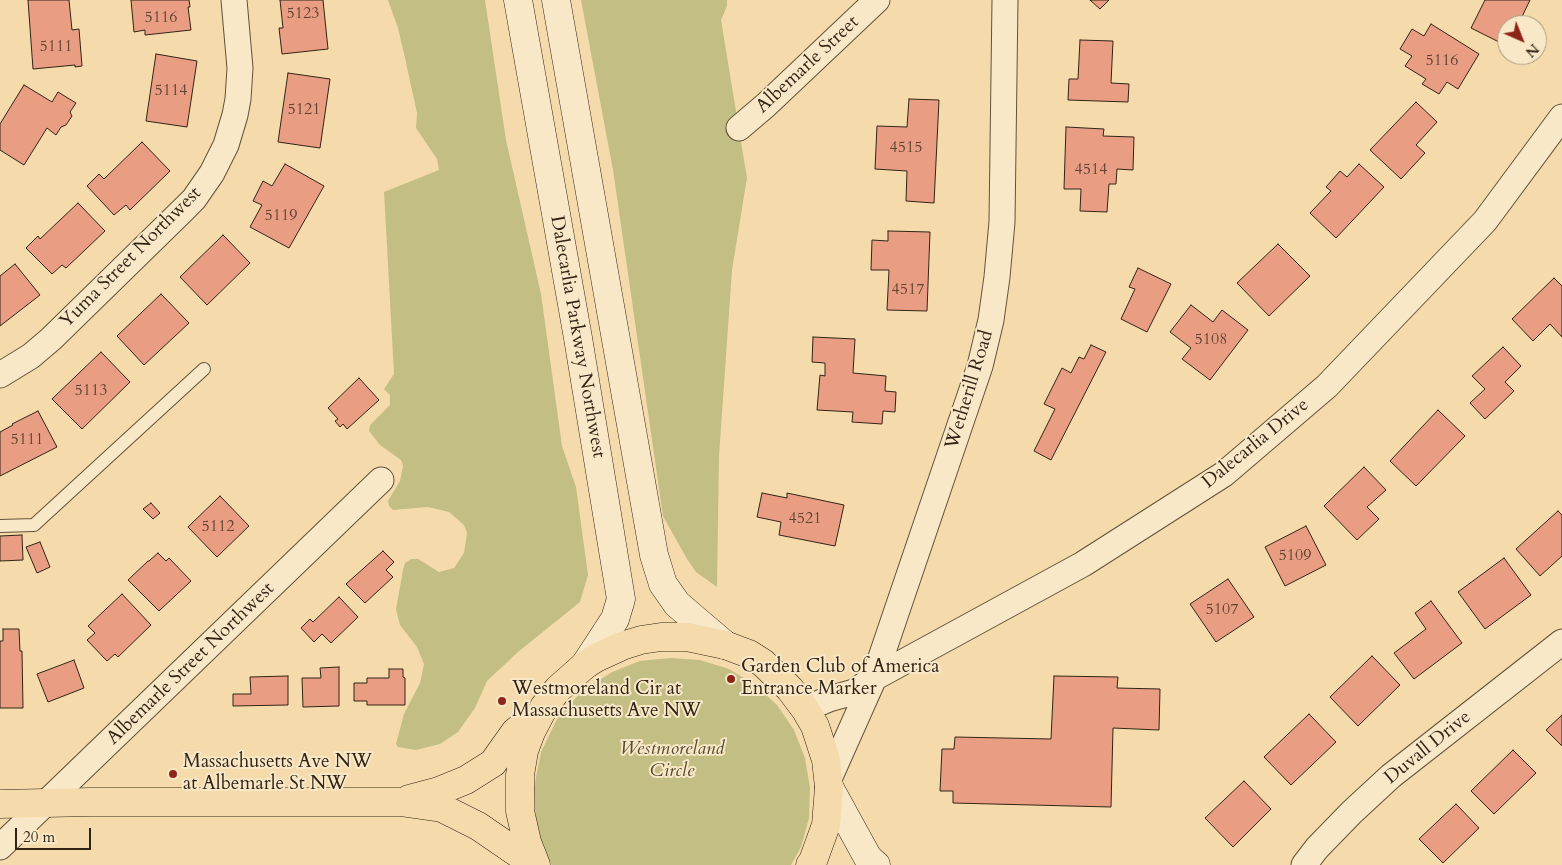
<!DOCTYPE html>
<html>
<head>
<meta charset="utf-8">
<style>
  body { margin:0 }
  #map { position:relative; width:1562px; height:865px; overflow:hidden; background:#f5dbab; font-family:Cardo,serif }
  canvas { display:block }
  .north { position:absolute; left:1497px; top:15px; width:50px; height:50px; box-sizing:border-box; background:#f8e8c8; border:1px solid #a89a80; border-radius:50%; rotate:136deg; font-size:14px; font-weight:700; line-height:20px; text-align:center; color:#312415 }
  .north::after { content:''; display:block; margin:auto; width:18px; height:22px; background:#8f2418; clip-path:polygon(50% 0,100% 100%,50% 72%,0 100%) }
  .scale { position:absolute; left:15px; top:828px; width:76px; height:22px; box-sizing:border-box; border:2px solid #312415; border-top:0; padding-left:6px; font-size:15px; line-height:18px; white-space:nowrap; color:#312415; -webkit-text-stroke:4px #f8e8c8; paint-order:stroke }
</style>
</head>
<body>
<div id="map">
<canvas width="1562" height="865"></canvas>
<div class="north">N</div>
<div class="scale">20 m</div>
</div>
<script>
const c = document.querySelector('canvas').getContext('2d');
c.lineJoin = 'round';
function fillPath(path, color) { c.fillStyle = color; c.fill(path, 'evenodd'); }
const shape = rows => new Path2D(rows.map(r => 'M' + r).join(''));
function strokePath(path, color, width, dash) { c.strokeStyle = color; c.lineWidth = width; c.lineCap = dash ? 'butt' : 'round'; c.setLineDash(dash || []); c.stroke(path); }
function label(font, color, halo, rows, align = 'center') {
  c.font = font + ' Cardo,serif'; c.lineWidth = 4; c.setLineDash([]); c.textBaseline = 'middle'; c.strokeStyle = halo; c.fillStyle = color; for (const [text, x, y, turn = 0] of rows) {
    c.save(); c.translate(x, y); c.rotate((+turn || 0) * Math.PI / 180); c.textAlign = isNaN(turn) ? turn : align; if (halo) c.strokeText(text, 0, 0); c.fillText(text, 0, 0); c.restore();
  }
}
fillPath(shape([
  [388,0,485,0,506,140,541,294,562,446,576,487,588,575,580,602,518,652,487,681,475,708,458,732,440,744,416,750,398,747,396,744,404,714,420,683,424,664,417,647,400,625,396,609,403,570,405,563,411,559,418,559,439,572,454,568,464,553,467,533,464,525,449,512,428,507,393,510,389,506,388,501,400,481,403,466,401,460,380,445,369,431,370,425,390,405,390,395,384,389,394,374,384,192,439,170,437,159,416,128,417,113,403,49,398,28],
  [581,0,727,0,727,6,721,20,747,178,732,270,719,456,717,587,696,572,687,559,663,516,613,170],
  [670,658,700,660,729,669,755,685,777,705,794,730,805,758,810,788,809,818,801,847,791,865,552,865,548,860,536,825,534,788,541,752,557,719,581,692,612,672,640,661]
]), '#c3be84');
const building = shape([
  [28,0,69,0,72,30,79,29,82,66,75,67,75,65,33,69,28,0],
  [131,0,189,0,190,7,188,7,191,30,145,35,145,30,134,32,131,0],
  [280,0,323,0,328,49,282,54,279,28,283,28,280,0],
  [1090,0,1109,0,1100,9,1090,0],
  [1485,0,1530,0,1518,25,1507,25,1507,46,1471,28,1485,0],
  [1431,24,1479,54,1458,89,1447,82,1439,94,1422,84,1426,79,1405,66,1412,56,1400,49,1412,29,1424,36,1431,24],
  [1080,40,1113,41,1111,83,1129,84,1128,102,1068,100,1069,79,1078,79,1080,40],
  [156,54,197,61,187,127,146,121,156,54],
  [288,73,330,79,320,148,278,142,288,73],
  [24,85,52,102,58,92,76,103,70,112,72,116,66,125,61,127,56,135,47,128,24,165,0,150,0,124,24,85],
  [909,99,939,100,934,203,906,201,907,171,875,169,877,126,907,127,909,99],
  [1416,102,1437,122,1416,145,1425,153,1401,179,1370,150,1416,102],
  [1066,127,1104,129,1103,136,1134,137,1133,170,1117,169,1116,184,1109,184,1107,212,1080,211,1081,189,1064,189,1066,127],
  [142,142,170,171,130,210,126,205,114,215,87,186,99,174,104,179,142,142],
  [285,164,324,186,289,248,250,227,262,205,253,201,263,181,272,186,285,164],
  [1359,164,1384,187,1336,238,1310,213,1331,191,1326,187,1340,171,1347,177,1359,164],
  [78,203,105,231,66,268,62,265,52,274,26,248,38,236,40,239,78,203],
  [888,231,930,232,927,311,887,310,889,270,871,270,872,240,888,241,888,231],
  [223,235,250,263,207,305,180,277,223,235],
  [1278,244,1310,276,1269,316,1237,283,1278,244],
  [15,264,40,295,0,326,0,276,15,264],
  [1138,268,1171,284,1147,332,1121,319,1135,289,1129,287,1138,268],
  [1554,278,1562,286,1562,337,1550,324,1533,341,1512,319,1554,278],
  [161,294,189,323,144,365,117,336,161,294],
  [1191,305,1213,322,1222,310,1248,330,1210,380,1182,359,1191,348,1170,332,1191,305],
  [813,337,855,339,853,373,886,376,885,391,896,392,895,412,883,411,882,424,852,422,853,412,817,410,820,375,825,376,825,363,812,362,813,337],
  [1091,345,1106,352,1051,460,1034,451,1055,409,1044,404,1062,368,1071,373,1079,357,1084,359,1091,345],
  [1503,347,1521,366,1505,382,1514,391,1485,419,1470,403,1485,389,1472,376,1503,347],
  [101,352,130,382,82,429,52,399,101,352],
  [359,378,379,400,347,429,343,424,340,427,335,421,338,419,328,408,359,378],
  [1438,410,1465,436,1416,486,1390,461,1438,410],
  [38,411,57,447,0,476,0,432,13,425,12,424,38,411],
  [1364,467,1386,490,1367,507,1379,519,1357,540,1324,506,1364,467],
  [762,493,787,498,787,493,844,505,835,546,779,535,781,522,757,517,762,493],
  [220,496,249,526,217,557,188,527,220,496],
  [151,503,160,513,153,519,143,509,151,503],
  [1558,511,1562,515,1562,556,1540,576,1516,549,1558,511],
  [1306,526,1326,565,1285,586,1265,547,1306,526],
  [22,535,23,560,0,561,0,536,22,535],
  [40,542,50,567,37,573,26,547,40,542],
  [383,551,394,562,386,570,393,577,365,603,346,584,383,551],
  [158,553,166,561,169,558,191,581,159,611,128,580,148,561,149,561,158,553],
  [1504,558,1531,595,1485,629,1458,592,1504,558],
  [1228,579,1254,617,1216,642,1190,604,1228,579],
  [122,594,151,625,118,657,115,654,107,661,87,640,95,633,88,626,122,594],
  [339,597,358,617,331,643,322,634,314,642,301,628,310,619,313,622,339,597],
  [1431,601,1462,643,1414,679,1394,653,1426,629,1415,613,1431,601],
  [3,629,19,629,20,651,22,651,23,708,0,708,0,641,3,641,3,629],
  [1372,656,1400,685,1358,726,1330,697,1372,656],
  [74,660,84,688,48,702,37,674,74,660],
  [339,667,339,706,303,707,302,678,321,678,320,668,339,667],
  [389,669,403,669,403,677,405,678,405,705,367,705,367,701,354,701,354,683,367,683,367,678,389,678,389,669],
  [288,676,288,705,233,706,233,694,251,694,250,677,288,676],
  [1054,676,1118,677,1117,688,1160,689,1159,730,1113,728,1111,807,953,803,953,791,940,791,942,749,954,749,955,737,1051,739,1054,676],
  [1309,714,1336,742,1291,785,1264,757,1309,714],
  [1562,715,1562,746,1546,730,1562,715],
  [1513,750,1536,773,1494,814,1471,791,1513,750],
  [1244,781,1271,809,1233,847,1205,818,1244,781],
  [1456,804,1479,828,1443,863,1419,839,1456,804]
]);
fillPath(building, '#e99e83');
strokePath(building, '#312415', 1);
const lane = shape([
  [0,526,34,525,204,369]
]);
const street = shape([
  [739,128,766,105,877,0],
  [0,375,31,356,51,339,183,210,194,199,212,173,226,145,235,115,238,99,240,68,234,0],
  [805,709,829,699,854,692,874,678,1083,564,1224,474,1327,386,1485,221,1562,117],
  [829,779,874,678,980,366,991,320,997,277,1002,222,1005,0],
  [0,847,381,480],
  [1304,865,1317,848,1352,812,1391,776,1562,642]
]);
const secondary = shape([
  [518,0,578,338,621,599,615,619,585,665],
  [556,0,654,555,663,584,677,604,725,645],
  [829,787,868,858,876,865]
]);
const primary = shape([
  [409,799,439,791,466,780,493,763,515,732,532,718],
  [0,804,91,802,400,802,442,808,478,826,535,865],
  [536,865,527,842,520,811,520,775,524,751,531,732,544,707,558,689,585,665,596,658,622,646,641,640,661,637,687,637,725,645,749,654,763,663,790,689,805,709,815,726,826,760,829,787,826,825,813,861,810,865]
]);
strokePath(lane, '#62523a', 14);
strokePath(street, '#62523a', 27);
strokePath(secondary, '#312415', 29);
strokePath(primary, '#312415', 29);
strokePath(lane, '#f8e8c8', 12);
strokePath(street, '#f8e8c8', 25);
strokePath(secondary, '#f8e8c8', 28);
strokePath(primary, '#f5dbab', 28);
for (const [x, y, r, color] of [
  [731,679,5,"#8f2418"],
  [502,701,5,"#8f2418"],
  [173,774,5,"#8f2418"]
]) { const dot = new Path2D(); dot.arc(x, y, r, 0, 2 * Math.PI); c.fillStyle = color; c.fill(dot); strokePath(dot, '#f8e8c8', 2); }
label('16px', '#5f4230', null, [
  ["5123",303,14],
  ["5116",161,18],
  ["5111",56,47],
  ["5116",1442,61],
  ["5114",171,91],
  ["5121",304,110],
  ["4515",906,148],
  ["4514",1091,170],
  ["5119",281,216],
  ["4517",908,290],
  ["5108",1211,340],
  ["5113",91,391],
  ["5111",27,440],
  ["4521",805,519],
  ["5112",218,527],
  ["5109",1295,556],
  ["5107",1222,610]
]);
label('19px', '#312415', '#f8e8c8', [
  ["Albemarle Street",808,65,-43],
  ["Yuma Street Northwest",131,258,-45],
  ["Dalecarlia Parkway Northwest",577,337,80],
  ["Wetherill Road",970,390,-73],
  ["Dalecarlia Drive",1256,444,-39],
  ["Albemarle Street Northwest",191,664,-44],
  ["Duvall Drive",1428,748,-39]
]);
label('19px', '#312415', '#f8e8c8', [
  ["Garden Club of America",741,668],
  ["Entrance Marker",741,690],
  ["Westmoreland Cir at",512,690],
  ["Massachusetts Ave NW",512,712],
  ["Massachusetts Ave NW",183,763],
  ["at Albemarle St NW",183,785]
], 'left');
label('italic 19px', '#564a31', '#f8e8c8', [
  ["Westmoreland",672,750],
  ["Circle",672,772]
]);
</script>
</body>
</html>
